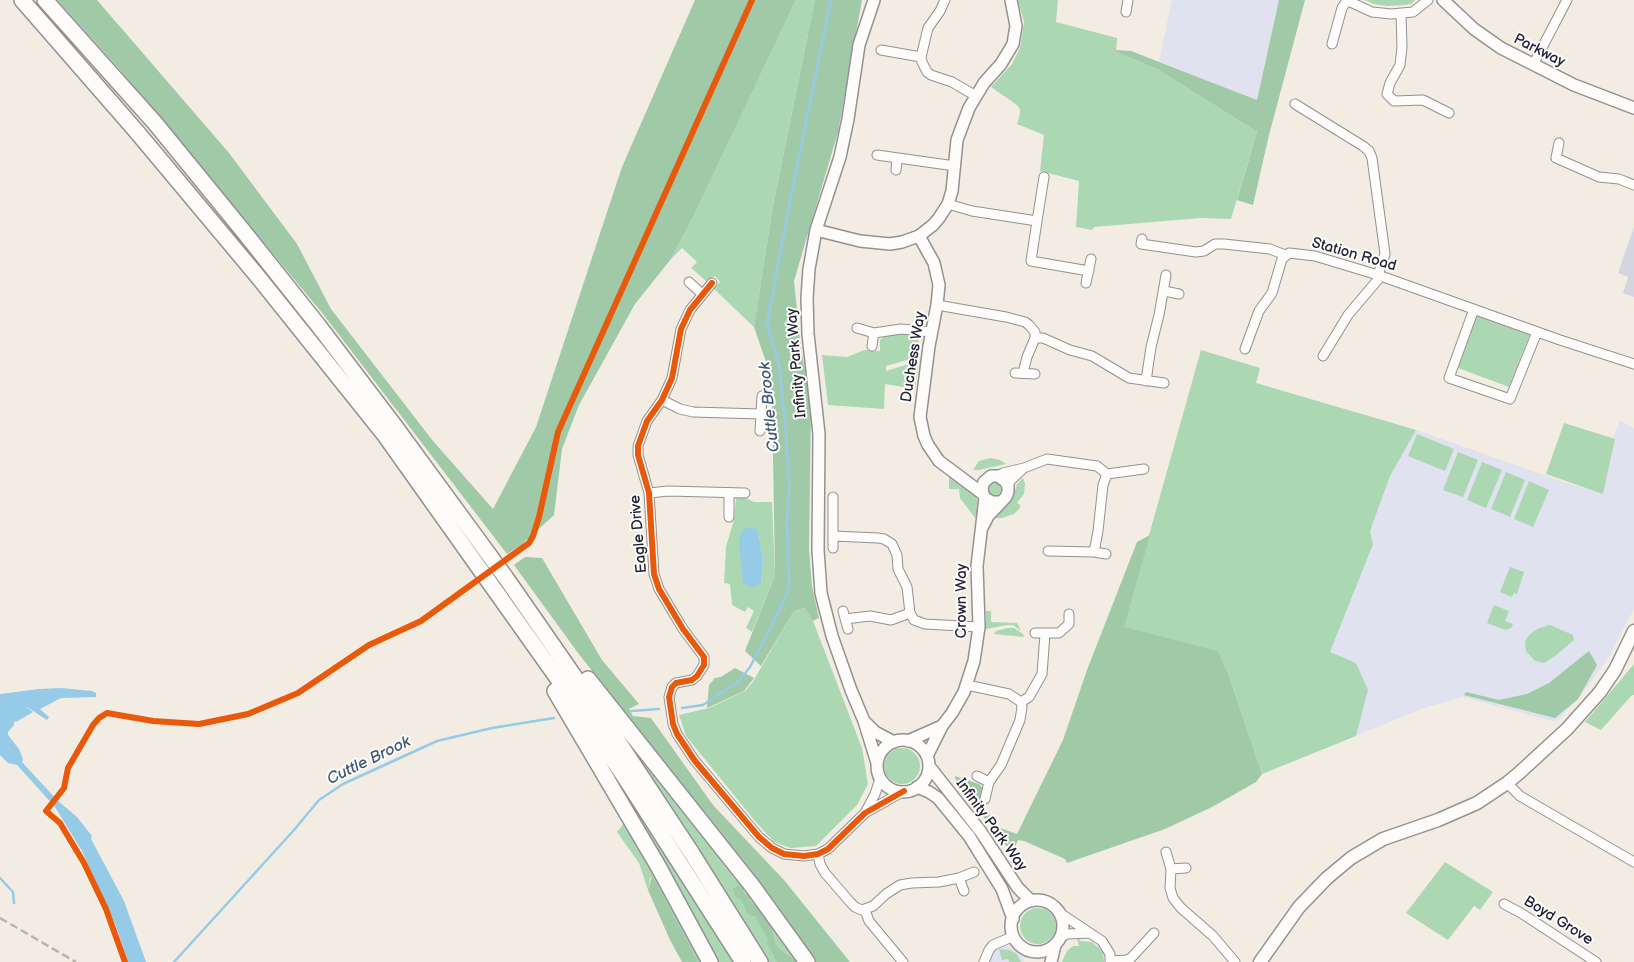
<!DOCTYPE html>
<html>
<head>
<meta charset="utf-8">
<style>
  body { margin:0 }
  canvas { display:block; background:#f2ece2 }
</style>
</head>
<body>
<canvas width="1634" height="962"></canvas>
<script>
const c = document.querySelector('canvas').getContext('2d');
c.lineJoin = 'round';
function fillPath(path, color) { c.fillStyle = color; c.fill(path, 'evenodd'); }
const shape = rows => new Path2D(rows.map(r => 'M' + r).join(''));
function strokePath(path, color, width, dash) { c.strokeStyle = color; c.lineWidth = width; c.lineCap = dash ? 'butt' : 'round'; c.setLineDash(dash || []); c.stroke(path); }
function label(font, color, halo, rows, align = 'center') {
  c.font = font + ' "Balsamiq Sans",sans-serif'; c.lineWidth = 4; c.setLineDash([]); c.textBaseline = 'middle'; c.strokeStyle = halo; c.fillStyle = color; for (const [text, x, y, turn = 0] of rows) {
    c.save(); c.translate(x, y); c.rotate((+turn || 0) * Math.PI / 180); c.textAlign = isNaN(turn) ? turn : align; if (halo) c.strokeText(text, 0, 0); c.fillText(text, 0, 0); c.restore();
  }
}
fillPath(shape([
  [1172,0,1279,0,1257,100,1159,61],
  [1201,350,1260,368,1256,383,1416,430,1564,482,1603,493,1615,439,1613,439,1620,421,1634,428,1634,609,1609,657,1579,698,1556,722,1462,697,1424,708,1262,774,1228,673,1123,628],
  [991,940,1017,950,1023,956,1024,962,981,962]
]), '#e0e2ef');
fillPath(shape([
  [1634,227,1634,297,1623,293,1628,277,1618,273]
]), '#d4d5e0');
fillPath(shape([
  [796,0,815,0,773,206,754,327,714,289,720,282,715,276,706,281,691,268,697,262,682,248,671,259,695,213],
  [1018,0,1058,0,1056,22,1117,38,1116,52,1159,70,1257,132,1231,219,1201,218,1094,227,1092,230,1076,227,1079,181,1040,171,1044,135,1017,124,1020,114,1020,110,1017,105,991,87,1012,64,1020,48,1024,22],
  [1365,0,1415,0,1411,4,1405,5,1387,6,1373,4],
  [1477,314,1530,334,1509,387,1458,368],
  [910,334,911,339,919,339,917,360,907,360,886,366,886,371,909,364,918,366,915,389,885,384,884,409,828,405,822,355,847,357,864,350,880,351,880,340,886,335],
  [1201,350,1260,368,1256,383,1416,430,1390,476,1370,531,1373,544,1330,652,1356,663,1368,690,1356,736,1262,774,1228,673,1218,651,1123,628],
  [1564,423,1615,439,1603,494,1546,474],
  [1417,434,1454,449,1445,471,1408,456],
  [1458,452,1478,460,1463,497,1443,490],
  [991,458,1000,460,1006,464,979,470,973,470,979,461],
  [1482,462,1502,470,1486,508,1467,500],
  [1506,472,1525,480,1510,517,1491,509],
  [949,477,976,496,978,503,976,519,960,498,959,489,949,489],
  [1023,478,1025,483,1024,494,1017,503,1020,505,1020,508,1014,514,1002,518,995,518,1013,498,1017,484],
  [1529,481,1549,490,1533,527,1514,519],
  '987 489a7 7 0 1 1 14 0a7 7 0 1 1-14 0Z',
  [736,498,746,498,754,502,772,502,775,575,752,632,746,628,754,611,748,607,745,612,732,605,730,584,724,583,726,547,734,520],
  [758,530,763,559,761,583],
  [1510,567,1524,572,1517,594,1514,593,1512,597,1500,592],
  [1494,605,1509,611,1505,621,1513,624,1511,628,1505,630,1487,623],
  [806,608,813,621,862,748,868,784,857,805,816,846,791,848,774,842,755,821,686,736,679,715,709,708,745,691,752,683,794,611],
  [986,611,991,611,991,622,1017,623,1021,631,1013,625,1007,625,986,629],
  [1550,625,1573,635,1574,640,1555,656,1544,663,1535,661,1526,651,1525,641,1530,634,1539,628],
  [1008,628,1014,628,1023,634,1024,637,994,634,996,631],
  [1634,664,1634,695,1632,695,1601,730,1585,722],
  [582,724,712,924,734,962,714,962],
  [623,729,802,962,769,962,620,731],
  '884 766a18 18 0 1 1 36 0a18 18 0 1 1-36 0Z',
  [625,822,686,932,701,962,698,962,652,877,650,878,648,890,639,863,617,832],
  [1445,862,1493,892,1480,910,1474,906,1448,940,1406,913],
  '1020 926a18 18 0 1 1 36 0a18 18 0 1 1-36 0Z',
  [1079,938,1080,941,1092,942,1099,948,1103,953,1104,962,1062,962,1067,951,1073,946,1079,946,1077,939],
  [999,949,1009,950,1016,953,1021,962,1009,962,1008,959,1002,960]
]), '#abd8b3');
fillPath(shape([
  [57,0,97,0,229,153,297,244,331,309,433,441,493,509,536,427,622,167,695,0,796,0,695,213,671,259,635,304,579,405,562,449,554,515,521,545,507,554,323,314,121,71],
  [815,0,862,0,838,132,794,281,801,348,811,404,809,549,812,586,819,618,813,621,805,608,794,611,761,666,745,651,775,575,772,395,766,362,754,327,773,206],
  [1279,0,1305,0,1269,135,1253,205,1237,200,1257,132,1159,70,1116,52,1116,50,1131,51,1257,100],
  [1150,535,1124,627,1218,651,1228,673,1262,774,1256,782,1212,807,1165,829,1067,863,1065,859,1024,841,1018,840,1014,849,1005,845,956,781,955,776,979,784,985,790,982,805,989,814,1000,828,1017,834,1063,740,1087,670,1137,542],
  [525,557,542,558,602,660,639,704,629,709,633,716,651,718,713,805,784,880,850,962,816,962,738,855,578,653,514,565],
  [1589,651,1597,665,1578,699,1555,718,1464,695,1466,692,1499,700,1527,694,1549,683],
  [735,668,754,678,744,691,707,708,709,685,715,678,721,677],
  [652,876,692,950,698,962,682,962,670,940,648,890],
  [739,885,743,888,744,893,750,897,750,901,760,909,764,918,771,925,775,944,783,952,798,962,777,962,767,943,768,939,755,916,751,916,747,913,742,901,735,896,733,889]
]), '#a0c9a8');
fillPath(shape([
  [752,527,758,530,763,559,761,583,752,588,743,582,739,542,742,530],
  [61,688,92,691,96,693,96,697,61,698,40,709,49,717,47,720,24,705,33,712,16,722,14,721,14,725,8,732,8,735,19,749,23,759,22,762,58,801,77,817,92,836,91,839,124,901,146,962,128,962,116,926,82,851,55,807,17,765,8,763,0,755,0,694,39,689]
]), '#96cbe7');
strokePath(shape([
  [682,708,703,705,738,682,750,667,779,612,789,587,787,522,789,487,786,430,779,365,767,324,792,191,831,0],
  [631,711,659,709],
  [0,878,13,892,14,903],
  [174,962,294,830,319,800,343,784,437,741,492,728,554,718]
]), '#96cbe7', 2.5);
const street = shape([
  [945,0,940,11,928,28,921,57,922,62,927,72,931,75,952,82,976,96],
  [1346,0,1372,12,1391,14,1413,12,1428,0],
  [1126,12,1128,0],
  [1401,14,1402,47,1400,65,1390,83,1387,94,1394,101,1423,100,1449,113],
  [1332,44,1342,8,1347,0],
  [881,50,921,57],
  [1533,65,1567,0],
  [1295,104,1363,146,1369,151,1372,158,1385,254,1378,275],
  [1559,143,1556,158,1599,177,1619,179,1634,185],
  [877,155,955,166],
  [896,170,897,159],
  [948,204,972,211,1037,221,1044,177],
  [1037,221,1031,261,1089,271],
  [1142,239,1141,244,1196,252,1204,251,1215,244,1224,244,1270,249,1285,255],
  [689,282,702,294],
  [712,283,690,310,681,329,672,378,662,400,647,421,638,446,638,455,649,493,654,574,659,589,683,629,704,657,704,665,697,676,692,680,676,683,672,687,669,697,673,724,677,734,695,761,759,837,772,848,784,854,804,856,818,854,828,849,865,813,904,791],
  [1086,283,1091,259],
  [1164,291,1179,294],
  [937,305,1006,317,1025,322,1029,325,1035,332,1035,338,1027,357,1023,373],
  [1474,309,1449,378,1510,399,1537,332],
  [857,328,874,333,901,329,931,332],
  [1035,338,1043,338,1070,350,1092,356,1129,378,1164,383],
  [872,346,874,333],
  [1245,349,1259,311,1272,293,1282,259,1289,253,1315,256,1378,275,1560,340,1634,364],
  [1323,356,1348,315,1381,276],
  [1015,373,1035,374],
  [1146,381,1151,347,1159,315,1166,275],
  [662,400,680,409,693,412,761,414],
  [760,431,762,396],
  [1107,474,1144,469],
  [998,476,1003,473,1024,468,1047,459,1097,466,1107,474,1103,485,1098,531,1094,552,1048,551],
  [1008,486,1010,481,1024,468],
  [649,493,668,491,745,493],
  [833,497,833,548],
  [729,517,729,493],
  [833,536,878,538,884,539,892,544,897,555,898,569,907,587,910,613,914,620,925,624,979,627],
  [1094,552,1106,554],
  [843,611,848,629],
  [845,619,870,616,891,620,910,613],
  [1035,633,1059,633,1069,624,1069,614],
  [967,685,1009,694,1021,702,1022,707,1020,720,1001,765,989,782,985,799],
  [1021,702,1029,697,1042,674,1045,634],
  [977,776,989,782],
  [1507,783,1520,796,1634,862],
  [865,813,875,794,880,779],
  [1166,852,1171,869,1170,888,1173,898,1181,908,1213,936,1235,962],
  [818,854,820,864,825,873,850,902,855,907,862,910,873,906,886,894,900,885,912,883,939,882,959,878,974,872],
  [1171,869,1186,868],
  [959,878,964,891],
  [1504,904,1521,913,1596,962],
  [865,910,869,921,903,962],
  [1060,913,1102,941,1110,954,1110,962],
  [1061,937,1067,934,1089,933],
  [1110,961,1127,960,1131,958,1154,933],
  [984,962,989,950,993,945,1014,936]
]);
const secondary = shape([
  [874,0,859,45,848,119,840,157,816,230,809,269,807,298,808,334,819,434,818,550,821,593,832,636,851,690,864,721,877,763],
  [1443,0,1474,29,1501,48,1574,85,1634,108],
  [816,230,860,241,890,244,902,242,919,236,933,225,939,218,948,204,952,191,957,140,969,108,984,83,1001,64,1013,44,1016,26,1011,0],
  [919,236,934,263,939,285,937,305,929,346,920,417,924,436,928,445,939,461,983,494],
  [983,526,988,516,1006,497,1008,492,1008,486,1005,481,998,476,991,476,984,482,982,488,983,494,985,498,992,502,1000,502],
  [865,722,875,732,894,742],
  '877 766a26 26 0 1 1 52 0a26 26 0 1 1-52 0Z',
  [908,741,942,726],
  [927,756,942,726,952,713,964,692,974,661,979,627,977,566,985,498],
  [929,766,981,832,1018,888,1031,901],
  [917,787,929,792,938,798,969,836,1002,889,1013,919],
  '1011 926a26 26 0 1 1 52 0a26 26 0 1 1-52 0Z',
  [1051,962,1055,945]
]);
const primary = shape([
  [1260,962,1299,907,1327,878,1351,858,1383,839,1438,820,1477,803,1507,783,1518,774,1567,729,1600,692,1615,670,1634,631]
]);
const highway = shape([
  [22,0,137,132,259,278,384,434,563,686,624,776,743,962],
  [45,0,155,123,244,232,318,325,394,425,506,578,592,702,691,852,760,962],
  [588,679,753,887,807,962],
  [555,691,658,866,710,962]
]);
strokePath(street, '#949190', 11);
strokePath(secondary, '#949190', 14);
strokePath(primary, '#949190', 15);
strokePath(highway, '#949190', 18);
strokePath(street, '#fdfcfb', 9);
strokePath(secondary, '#fdfcfb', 11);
strokePath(primary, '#fdfcfb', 12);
strokePath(highway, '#fdfcfb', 15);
strokePath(shape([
  [0,918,76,962]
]), '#b5b4b6', 2.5, [8, 4]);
strokePath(shape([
  [712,283,690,310,681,329,672,378,662,400,647,421,638,446,638,455,649,493,654,574,659,589,683,629,704,657,704,665,697,676,692,680,676,683,672,687,669,697,673,724,677,734,695,761,759,837,772,848,784,854,804,856,818,854,828,849,865,813,904,791],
  [125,962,106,909,84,863,60,823,46,811,64,788,68,768,93,725,99,718,107,713,153,721,199,724,248,714,298,693,369,645,421,621,529,543,533,536,539,517,558,432,752,0]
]), '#e8590c', 6);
label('15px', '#22223b', '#fdfcf7', [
  ["Parkway",1539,51,27],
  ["Station Road",1354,255,16],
  ["Duchess Way",914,357,-81],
  ["Infinity Park Way",797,363,-95],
  ["Eagle Drive",639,534,-95],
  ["Crown Way",962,601,-90],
  ["Infinity Park Way",991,825,54],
  ["Boyd Grove",1558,921,32]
]);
label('italic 16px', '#3d5878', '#fdfcf7', [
  ["Cuttle Brook",770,407,-96],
  ["Cuttle Brook",369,761,-26]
]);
</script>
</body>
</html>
